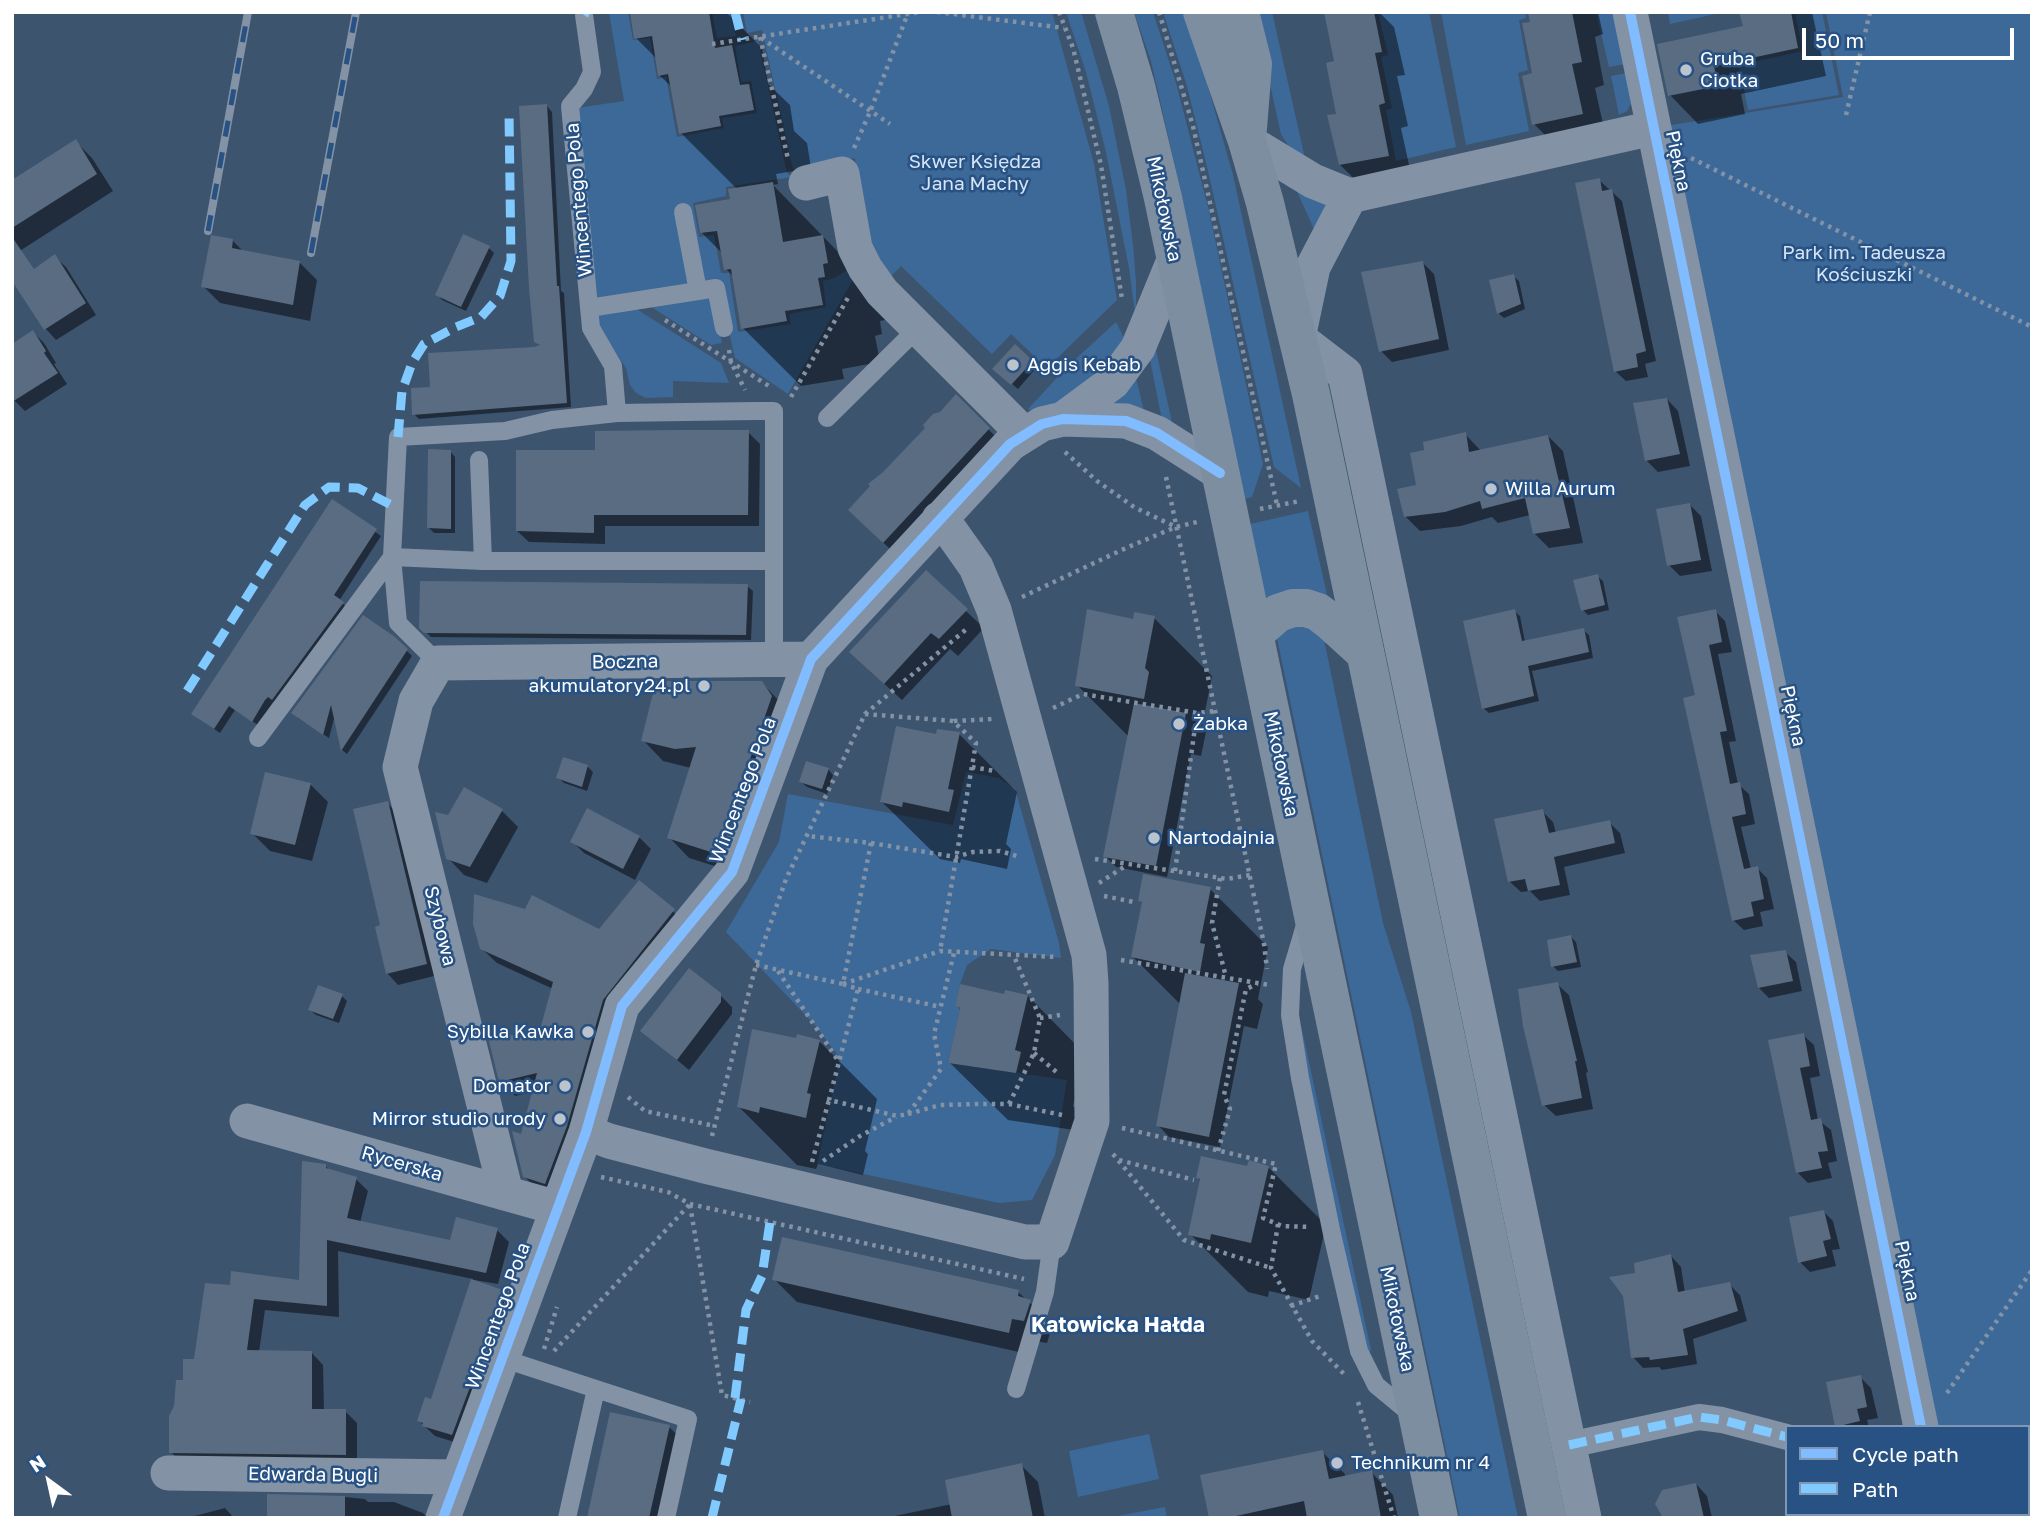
<!DOCTYPE html>
<html>
<head>
<meta charset="utf-8">
<style>
  body { margin:0 }
  #map { position:relative; width:2044px; height:1530px; overflow:hidden; background:#3d546f; font-family:"Golos Text",sans-serif }
  canvas { display:block }
  .frame { position:absolute; inset:0; border:14px solid #fff; pointer-events:none }
  .legend { position:absolute; left:1785px; top:1425px; width:245px; height:91px; box-sizing:border-box; background:#285284; border:2px solid #7e97b5; margin:0; padding:9px 12px; list-style:none; font-size:21px; color:#fff }
  .legend li { display:flex; align-items:center; gap:14px; height:35px }
  .legend b { width:35px; border:2px solid #7e97b5 }
  .north { position:absolute; left:14px; top:1446px; width:70px; height:70px; -webkit-text-stroke:5px #285284; paint-order:stroke; rotate:327deg; font-size:19px; font-weight:700; line-height:28px; text-align:center; color:#fff }
  .north::after { content:''; display:block; margin:auto; width:24px; height:32px; background:#fff; clip-path:polygon(50% 0,100% 100%,50% 72%,0 100%) }
  .scale { position:absolute; left:1802px; top:28px; width:212px; height:32px; box-sizing:border-box; border:4px solid #fff; border-top:0; padding-left:9px; font-size:21px; line-height:24px; white-space:nowrap; color:#fff; -webkit-text-stroke:5px #285284; paint-order:stroke }
</style>
</head>
<body>
<div id="map">
<canvas width="2044" height="1530"></canvas>
<div class="frame"></div>
<ul class="legend">
<li><b style="height:9px;background:#80bcff"></b>Cycle path</li>
<li><b style="height:9px;background:#80caff"></b>Path</li>
</ul>
<div class="north">N</div>
<div class="scale">50 m</div>
</div>
<script>
const c = document.querySelector('canvas').getContext('2d');
c.lineJoin = 'round';
function fillPath(path, color) { c.fillStyle = color; c.fill(path, 'evenodd'); }
const shape = rows => new Path2D(rows.map(r => 'M' + r).join(''));
function strokePath(path, color, width, dash) { c.strokeStyle = color; c.lineWidth = width; c.lineCap = dash ? 'butt' : 'round'; c.setLineDash(dash || []); c.stroke(path); }
function label(font, color, halo, rows, align = 'center') {
  c.font = font + ' "Golos Text",sans-serif'; c.lineWidth = 5; c.setLineDash([]); c.textBaseline = 'middle'; c.strokeStyle = halo; c.fillStyle = color; for (const [text, x, y, turn = 0] of rows) {
    c.save(); c.translate(x, y); c.rotate((+turn || 0) * Math.PI / 180); c.textAlign = isNaN(turn) ? turn : align; if (halo) c.strokeText(text, 0, 0); c.fillText(text, 0, 0); c.restore();
  }
}
fillPath(shape([
  [609,12,628,12,633,40,650,38,657,79,666,77,677,137,724,128,722,118,757,113,751,81,741,82,735,46,758,41,787,173,792,177,726,187,726,196,693,203,699,237,714,235,721,273,729,273,738,332,791,324,789,314,826,307,823,281,834,278,856,265,859,269,788,394,735,358,718,284,621,299,721,363,729,383,673,381,673,397,646,398,636,393,630,385,626,368,596,324,577,108,624,101],
  [712,12,729,12,736,36,717,38],
  [743,12,1052,12,1094,164,1117,300,1047,368,1011,334,992,354,901,266,886,281,875,269,857,184,855,158,793,169,762,30,747,33],
  [1066,12,1081,12,1109,106,1126,190,1133,245,1136,281,1136,320,1129,268,1106,152,1086,72],
  [1134,12,1153,12,1176,83,1209,211,1263,464,1252,497,1245,499,1180,188,1151,61],
  [1163,12,1183,12,1202,66,1233,175,1301,488,1274,467,1209,175,1187,86],
  [1254,12,1272,12,1304,154,1301,157,1289,147,1281,134],
  [1378,12,1429,12,1456,147,1396,161,1386,110,1392,108,1381,57,1388,55],
  [1441,12,1525,12,1526,18,1519,20,1528,70,1518,73,1529,131,1466,145],
  [1596,12,1621,12,1632,63,1609,67],
  [1668,12,1714,12,1715,14,1670,24],
  [1795,12,1822,12,1839,95,1748,110,1739,65,1803,51],
  [1826,12,2032,12,2032,1482,2028,1482,2028,1427,1922,1427,1666,126,1843,97],
  [1632,72,1634,98,1627,111,1619,115,1611,76],
  [1295,187,1337,199,1314,229,1313,227],
  [712,293,722,343,711,345,645,303],
  [1116,322,1128,346,1092,389,1033,412,1028,409,1067,367],
  [1154,341,1173,427,1163,425,1148,350],
  [1135,374,1145,415,1105,405],
  [1308,511,1328,599,1266,603,1250,524],
  [1292,622,1323,635,1383,923,1411,1012,1518,1518,1460,1518,1277,638],
  [966,772,999,778,1015,789,1059,943,1061,958,991,949,967,965,960,984,955,1006,960,1008,948,1063,1067,1080,1055,1155,1032,1200,999,1203,817,1164,840,1058,814,1024,726,932,779,842,788,794,953,825],
  [1301,1025,1371,1350,1369,1353,1365,1349,1298,1027],
  [1149,1434,1159,1479,1078,1497,1069,1451],
  [1165,1507,1167,1518,1107,1518]
]), '#3d6999');
fillPath(shape([
  [634,12,726,12,762,48,768,84,790,105,794,131,807,143,811,168,776,174,778,184,773,185,880,295,885,320,880,321,882,334,875,336,880,362,842,369,844,379,801,386,743,328,735,278,726,269,723,254,702,233,732,201,737,189,681,133,673,88,659,75,657,59,636,38],
  [1332,12,1379,12,1394,27,1405,75,1397,76,1408,126,1401,128,1412,179,1364,188,1340,165],
  [1530,12,1598,12,1603,34,1595,37,1604,85,1595,88,1606,137,1557,147,1534,124,1535,75],
  [1745,12,1812,12,1826,76,1741,94,1745,114,1698,124,1670,95,1746,28],
  [547,106,552,112,561,291,564,293,571,407,419,419,414,414,432,388,541,346,535,341],
  [75,141,92,158,113,191,12,256,12,182],
  [1599,180,1622,201,1656,361,1645,364,1648,377,1626,381,1615,371],
  [232,240,244,252,300,263,317,280,310,321,220,303,203,286],
  [489,248,494,253,466,311,442,300,437,294],
  [55,257,66,267,96,315,56,340,46,329,16,283],
  [1422,262,1434,274,1449,350,1392,362,1381,351],
  [1513,276,1519,281,1525,309,1504,318,1498,313],
  [33,332,44,343,56,363,54,364,67,384,25,411,14,400],
  [1015,347,1037,367,1018,389,1000,374],
  [956,397,1012,453,907,565,873,533,873,486],
  [1667,399,1678,411,1690,466,1658,472,1646,460],
  [748,432,760,444,759,526,605,526,605,544,529,542,517,531,597,452],
  [1465,434,1481,451,1548,436,1563,451,1583,543,1549,548,1534,533,1530,515,1498,523,1492,517,1461,526,1420,531,1405,516,1418,486],
  [450,451,455,457,455,533,434,533,429,528],
  [332,501,381,536,339,601,349,609,278,704,274,701,258,725,235,710,220,733,199,719],
  [1690,505,1701,516,1712,571,1680,576,1669,565],
  [1597,576,1603,581,1609,610,1588,615,1583,610],
  [747,586,753,591,751,640,431,637,421,627],
  [966,611,984,628,958,656,950,649,902,700,869,670],
  [1514,611,1520,616,1525,642,1583,630,1589,635,1593,658,1532,671,1539,701,1489,713,1483,708],
  [1715,611,1725,621,1732,652,1718,654,1736,741,1729,742,1738,784,1749,794,1755,824,1741,827,1751,869,1757,868,1767,878,1774,909,1760,912,1763,926,1744,930,1733,920,1697,697],
  [1154,618,1212,676,1202,727,1206,732,1201,756,1191,754,1167,877,1116,867,1105,856,1129,737,1077,685],
  [394,638,412,656,347,754,342,750,335,715,329,738,298,718],
  [762,683,782,704,737,873,689,858,669,837,691,768,663,761,643,740],
  [959,734,1017,792,1006,844,1011,849,1007,869,961,859,960,863,940,859,882,802,937,736],
  [564,760,588,767,593,772,587,791,564,783,558,777],
  [828,769,833,775,827,794,807,787,801,782],
  [310,784,328,802,312,861,270,851,252,833],
  [387,803,398,814,438,975,398,985,387,973,383,927],
  [502,811,518,827,487,883,464,875,448,858],
  [1542,811,1553,822,1556,833,1609,822,1620,833,1625,853,1564,867,1570,895,1540,901,1530,891,1521,892,1510,882],
  [639,837,651,849,635,880,584,853,572,841],
  [639,883,689,925,617,1015,560,1197,540,1192,524,1176,523,1136,534,1092,515,1096,501,1081,539,1043,553,989,497,963,481,948,599,932],
  [1210,889,1268,947,1258,999,1263,1004,1257,1029,1244,1026,1220,1147,1169,1137,1158,1125,1181,1005,1133,957,1143,904,1140,900],
  [1571,937,1576,942,1581,967,1558,971,1553,966],
  [1785,952,1796,962,1802,991,1769,998,1759,988],
  [1557,984,1569,995,1588,1072,1586,1073,1593,1109,1556,1116,1544,1105],
  [720,995,732,1007,732,1014,689,1070,643,1031],
  [342,996,347,1001,339,1023,316,1015,310,1010],
  [1005,996,1028,996,1085,1054,1073,1106,1078,1111,1074,1130,1008,1120,950,1063,961,1010,957,1006],
  [1803,1035,1814,1045,1820,1076,1810,1078,1818,1120,1831,1130,1837,1161,1828,1163,1832,1178,1808,1183,1797,1172,1770,1042],
  [797,1040,819,1041,877,1099,865,1151,868,1154,863,1175,818,1164,816,1169,797,1165,739,1107],
  [325,1166,331,1171,356,1179,368,1191,360,1223,452,1242,497,1230,509,1242,498,1284,474,1280,474,1282,505,1292,516,1304,464,1445,435,1436,419,1421,432,1401,473,1279,338,1251,339,1317,265,1310,259,1352,311,1352,323,1365,324,1411,345,1411,357,1423,357,1467,183,1464,171,1452,185,1382,231,1287,301,1282],
  [1268,1167,1326,1225,1309,1300,1269,1291,1268,1297,1248,1292,1190,1234,1201,1181,1198,1178,1248,1168],
  [1824,1212,1833,1221,1840,1249,1832,1250,1836,1266,1810,1272,1800,1262],
  [1671,1256,1681,1267,1685,1293,1729,1284,1740,1295,1747,1321,1693,1339,1697,1364,1662,1370,1659,1367,1643,1368,1633,1357,1637,1274],
  [774,1279,1018,1292,1053,1324,1047,1343,1035,1341,1032,1355,797,1302],
  [1860,1377,1871,1388,1878,1418,1867,1420,1869,1427,1838,1427],
  [669,1427,687,1444,670,1518,588,1518],
  [1322,1452,1345,1474,1345,1478,1371,1472,1393,1495,1398,1518,1211,1518],
  [1021,1465,1038,1482,1045,1518,885,1518,952,1504],
  [1696,1484,1707,1496,1712,1518,1665,1518],
  [345,1497,365,1499,368,1502,394,1502,423,1513,428,1518,269,1518],
  [225,1508,234,1518,187,1518],
  [1836,1514,1883,1514,1884,1518,1837,1518]
]), '#0007');
fillPath(shape([
  [630,12,709,12,715,48,732,45,740,85,749,84,754,110,719,116,721,126,679,134,668,74,658,76,652,36,634,39],
  [1324,12,1374,12,1382,52,1375,53,1385,103,1379,105,1389,156,1339,165,1327,115,1336,114,1326,63,1334,61],
  [1528,12,1572,12,1582,62,1572,64,1583,114,1532,125,1522,76,1532,73,1522,23,1530,22],
  [1739,12,1791,12,1798,48,1714,66,1718,86,1668,96,1657,44,1743,26],
  [547,104,557,286,559,286,567,403,412,415,411,388,430,387,428,353,534,347,540,345,534,342,529,288,519,106],
  [76,139,97,174,12,228,12,180],
  [1600,178,1602,191,1612,189,1646,351,1636,354,1638,367,1614,372,1575,183],
  [773,182,783,242,823,235,828,263,823,264,825,277,818,278,823,305,785,311,787,321,741,329,731,269,724,270,717,231,700,233,695,205,730,199,728,189],
  [463,234,490,246,461,307,435,295],
  [211,235,233,239,232,248,300,261,293,305,201,287],
  [12,237,34,269,55,254,86,303,44,330,12,281],
  [1423,261,1439,339,1379,352,1361,272],
  [1514,274,1521,304,1497,314,1489,280],
  [33,330,46,351,44,353,58,373,12,402,12,344],
  [1015,344,1033,361,1011,385,992,369],
  [956,394,990,428,883,543,848,510,870,486,868,484,883,472,925,428,923,425,933,414,940,412],
  [1667,398,1680,454,1645,461,1633,403],
  [674,430,749,430,748,515,594,515,594,533,516,531,516,450,595,450,595,431],
  [1466,432,1469,452,1548,435,1570,528,1533,534,1525,498,1482,509,1480,501,1445,512,1404,517,1397,489,1416,485,1410,453,1424,450,1423,442],
  [428,449,451,450,451,529,427,528],
  [332,499,377,529,334,595,344,602,272,700,268,697,265,700,252,722,229,706,214,729,191,714],
  [1690,503,1701,560,1667,566,1656,509],
  [926,570,968,609,939,639,931,633,884,684,849,652],
  [1598,574,1605,605,1581,611,1573,580],
  [420,581,748,584,746,635,424,633,419,628],
  [1087,609,1133,619,1134,612,1155,616,1145,668,1149,672,1144,699,1075,686],
  [1515,609,1522,641,1584,628,1589,652,1528,666,1534,696,1482,709,1463,621],
  [1716,609,1722,642,1709,645,1727,731,1720,732,1730,784,1740,782,1746,814,1732,817,1744,869,1758,866,1764,899,1751,902,1754,916,1732,921,1683,698,1695,695,1677,617],
  [363,615,395,637,408,649,341,751,331,705,323,735,291,713],
  [656,681,762,681,772,696,717,854,667,838,696,747,675,749,641,741],
  [1134,703,1186,713,1156,866,1103,857],
  [896,726,936,734,937,729,960,732,948,789,954,790,949,812,903,802,902,807,880,802],
  [563,757,588,765,582,787,556,778],
  [806,761,829,768,822,789,799,782],
  [265,772,311,783,295,845,250,834],
  [464,787,503,809,470,867,446,859,435,812,448,815],
  [388,801,427,964,386,974,375,927,380,925,353,809],
  [587,808,640,836,623,869,570,842],
  [1543,809,1549,833,1610,820,1615,843,1554,857,1560,885,1528,891,1525,879,1508,882,1494,819],
  [1143,874,1211,887,1200,943,1205,944,1200,972,1131,957,1142,902,1138,901],
  [639,880,675,909,603,1000,567,1126,545,1184,523,1177,512,1131,521,1134,537,1073,499,1082,486,1029,537,1041,553,982,480,949,473,924,474,894,525,909,532,895,599,929],
  [1571,935,1577,962,1551,967,1547,940],
  [1786,950,1793,981,1758,988,1750,955],
  [689,968,721,993,721,1002,677,1060,640,1031],
  [1185,973,1239,983,1209,1137,1156,1126],
  [1558,982,1577,1061,1575,1061,1582,1098,1542,1106,1523,1026,1518,989],
  [960,984,1004,994,1005,990,1028,995,1015,1050,1021,1052,1016,1073,948,1063,960,1008,955,1006],
  [318,985,343,994,333,1019,308,1010],
  [752,1029,796,1038,797,1034,820,1040,807,1093,811,1094,806,1118,760,1107,759,1113,737,1107],
  [1804,1033,1810,1066,1800,1068,1811,1120,1821,1118,1828,1151,1818,1152,1822,1168,1796,1173,1768,1040],
  [1201,1156,1247,1166,1249,1160,1269,1166,1251,1243,1211,1234,1210,1240,1188,1235,1200,1179,1196,1178],
  [302,1161,326,1164,326,1168,357,1177,347,1218,450,1240,456,1217,498,1228,486,1273,327,1240,327,1306,254,1299,247,1350,312,1351,312,1409,346,1409,346,1455,169,1453,169,1416,174,1406,176,1380,183,1380,183,1359,194,1359,205,1283,230,1285,231,1271,299,1280],
  [1824,1210,1831,1239,1823,1241,1827,1256,1798,1263,1789,1217],
  [782,1237,1019,1290,1018,1296,1031,1300,1024,1321,1012,1319,1009,1333,772,1280],
  [1671,1254,1678,1292,1730,1282,1738,1311,1683,1329,1688,1355,1650,1360,1649,1357,1631,1358,1623,1296,1609,1277,1635,1273,1634,1263],
  [471,1279,506,1291,452,1435,422,1426,423,1423,417,1421,425,1397,431,1399],
  [1861,1375,1867,1407,1857,1409,1860,1421,1835,1427,1826,1382],
  [610,1412,670,1425,649,1518,587,1518],
  [1323,1450,1329,1479,1372,1470,1381,1518,1307,1518,1304,1501,1227,1518,1209,1518,1200,1475],
  [1022,1463,1033,1518,952,1518,945,1480],
  [1696,1483,1704,1518,1663,1518,1655,1504,1662,1490],
  [267,1494,345,1496,345,1518,267,1518]
]), '#5a6c81');
strokePath(shape([
  [937,12,1064,28],
  [1059,12,1073,48,1101,165,1122,299],
  [1159,12,1193,126,1277,505],
  [760,37,788,159],
  [761,38,890,124],
  [712,44,920,12],
  [1846,115,1870,12],
  [854,148,870,112,908,13],
  [1691,158,2032,327],
  [665,320,772,388],
  [729,350,731,362,745,390],
  [791,397,849,296],
  [1065,452,1097,481,1134,507,1176,527],
  [1166,477,1264,944,1267,969],
  [1260,509,1300,501],
  [1022,597,1126,548,1176,527,1197,522],
  [1053,708,1083,694,1197,713,1215,711],
  [865,714,953,721,976,743,940,951],
  [954,721,994,719],
  [972,767,995,771],
  [871,843,956,857,973,852,1000,851,1020,857],
  [1095,859,1227,879,1250,875],
  [1175,871,1197,713],
  [1220,878,1212,923,1226,977],
  [1099,883,1127,865],
  [1104,896,1134,902],
  [1121,960,1269,985],
  [756,965,843,984,871,843,808,836],
  [778,971,839,1062],
  [843,984,940,951,1057,957],
  [843,984,858,989,829,1100,897,1116,908,1114,941,1069,934,1034,954,953],
  [858,989,941,1007],
  [1040,1018,1060,1015],
  [1034,1053,1060,1075],
  [628,1097,645,1111,715,1126],
  [1009,1104,1034,1053,1040,1018,1014,956],
  [908,1114,940,1105,977,1104,1009,1104,1062,1115],
  [1122,1128,1276,1164,1263,1218,1282,1226,1310,1227],
  [712,1136,756,965,786,879,865,714,969,627],
  [1218,1151,1230,1109,1224,1095,1246,989,1257,984],
  [1113,1154,1184,1240,1271,1268],
  [1119,1160,1194,1180],
  [823,1161,860,1136,896,1117],
  [812,1162,829,1100],
  [601,1177,668,1192,690,1204,1024,1279],
  [690,1205,722,1395,750,1402],
  [1278,1224,1271,1268,1312,1341,1344,1374],
  [1291,1306,1323,1295],
  [544,1349,557,1307],
  [554,1351,690,1204],
  [1947,1393,2032,1270],
  [1358,1402,1394,1518],
  [2028,1493,2032,1494]
]), '#8393a5', 4.5, [3.5, 5]);
strokePath(shape([
  [584,15,592,72,584,89,570,106,591,328,613,366,617,413],
  [698,291,716,288,724,328],
  [589,308,698,291,683,212],
  [827,418,918,328],
  [479,460,483,561],
  [392,557,483,561,774,561],
  [438,663,398,623,392,557,398,437,505,431,552,420,617,413,756,411,774,411,774,660],
  [258,738,392,557],
  [1306,922,1292,969,1290,1015,1300,1078,1332,1234,1359,1351,1376,1385,1411,1414],
  [501,1358,688,1419,666,1518],
  [1016,1389,1045,1292,1052,1242],
  [567,1518,596,1389]
]), '#8393a5', 18);
strokePath(shape([
  [1569,1445,1699,1417,1722,1420,1787,1437]
]), '#8393a5', 26);
strokePath(shape([
  [1630,12,1921,1427],
  [1247,141,1313,181,1350,196,1653,128],
  [806,183,842,174,855,248,865,268,882,292,1024,434],
  [1350,196,1313,267,1298,338,1345,374,1584,1518],
  [1063,419,1113,382,1138,348,1175,258],
  [247,1121,558,1208],
  [586,1132,609,1141,705,1166,1025,1242,1052,1242,1092,1121,1091,983,1089,955,994,610,976,567,952,533,939,519],
  [506,1193,400,767,416,701,438,663,811,659],
  [168,1473,458,1477],
  [1943,1514,1943,1518],
  [443,1518,586,1132,622,1006,732,872,811,659,1010,444,1042,424,1063,419,1126,421,1157,433,1220,473]
]), '#8393a5', 35);
strokePath(shape([
  [1114,12,1136,86,1163,198,1439,1518],
  [1202,12,1247,141,1265,203,1311,394,1547,1518],
  [1240,12,1253,64,1248,128],
  [1254,634,1278,613,1293,608,1306,608,1318,612,1331,622,1365,653]
]), '#7e8ea1', 38);
const rail = shape([
  [208,231,248,12],
  [311,253,356,12]
]);
strokePath(rail, '#8393a5', 8);
strokePath(rail, '#285284', 5, [16]);
strokePath(shape([
  [735,12,742,40],
  [584,15,586,12],
  [398,437,402,391,412,363,424,344,456,327,481,317,500,296,511,261,509,112],
  [187,691,305,505,329,487,358,488,395,507],
  [735,1398,746,1310,762,1276,770,1222],
  [1569,1445,1699,1417,1722,1420,1787,1437],
  [712,1518,741,1399]
]), '#80caff', 9, [18, 9]);
strokePath(shape([
  [1630,12,1921,1427],
  [443,1518,586,1132,622,1006,732,872,811,659,1010,444,1042,424,1063,419,1126,421,1157,433,1220,473]
]), '#80bcff', 10);
for (const [x, y, r, color] of [
  [1686,70,7,"#bbc3cd"],
  [1013,365,7,"#bbc3cd"],
  [1491,489,7,"#bbc3cd"],
  [704,686,7,"#bbc3cd"],
  [1179,724,7,"#bbc3cd"],
  [1154,838,7,"#bbc3cd"],
  [588,1032,7,"#bbc3cd"],
  [565,1086,7,"#bbc3cd"],
  [560,1119,7,"#bbc3cd"],
  [1337,1463,7,"#bbc3cd"]
]) { const dot = new Path2D(); dot.arc(x, y, r, 0, 2 * Math.PI); c.fillStyle = color; c.fill(dot); strokePath(dot, '#285284', 2.5); }
label('19px', '#fff', '#285284', [
  ["Gruba",1700,59],
  ["Ciotka",1700,81],
  ["Aggis Kebab",1027,365],
  ["Willa Aurum",1505,489],
  ["akumulatory24.pl",690,686,"right"],
  ["Żabka",1193,724],
  ["Nartodajnia",1168,838],
  ["Sybilla Kawka",574,1032,"right"],
  ["Domator",551,1086,"right"],
  ["Mirror studio urody",546,1119,"right"],
  ["Technikum nr 4",1351,1463]
], 'left');
label('19px', '#fff', '#285284', [
  ["Piękna",1678,161,78],
  ["Wincentego Pola",579,200,-95],
  ["Mikołowska",1164,209,78],
  ["Boczna",625,662,-1],
  ["Piękna",1793,716,78],
  ["Mikołowska",1281,764,78],
  ["Wincentego Pola",743,790,-69],
  ["Szybowa",440,926,76],
  ["Rycerska",402,1164,16],
  ["Piękna",1907,1271,78],
  ["Wincentego Pola",498,1316,-70],
  ["Mikołowska",1397,1319,78],
  ["Edwarda Bugli",313,1475,1]
]);
label('19px', '#d5e5f6', '#285284', [
  ["Skwer Księdza",975,162],
  ["Jana Machy",975,184],
  ["Park im. Tadeusza",1864,253],
  ["Kościuszki",1864,275]
]);
label('bold 21px', '#fff', '#285284', [
  ["Katowicka Hałda",1118,1325]
]);
</script>
</body>
</html>
